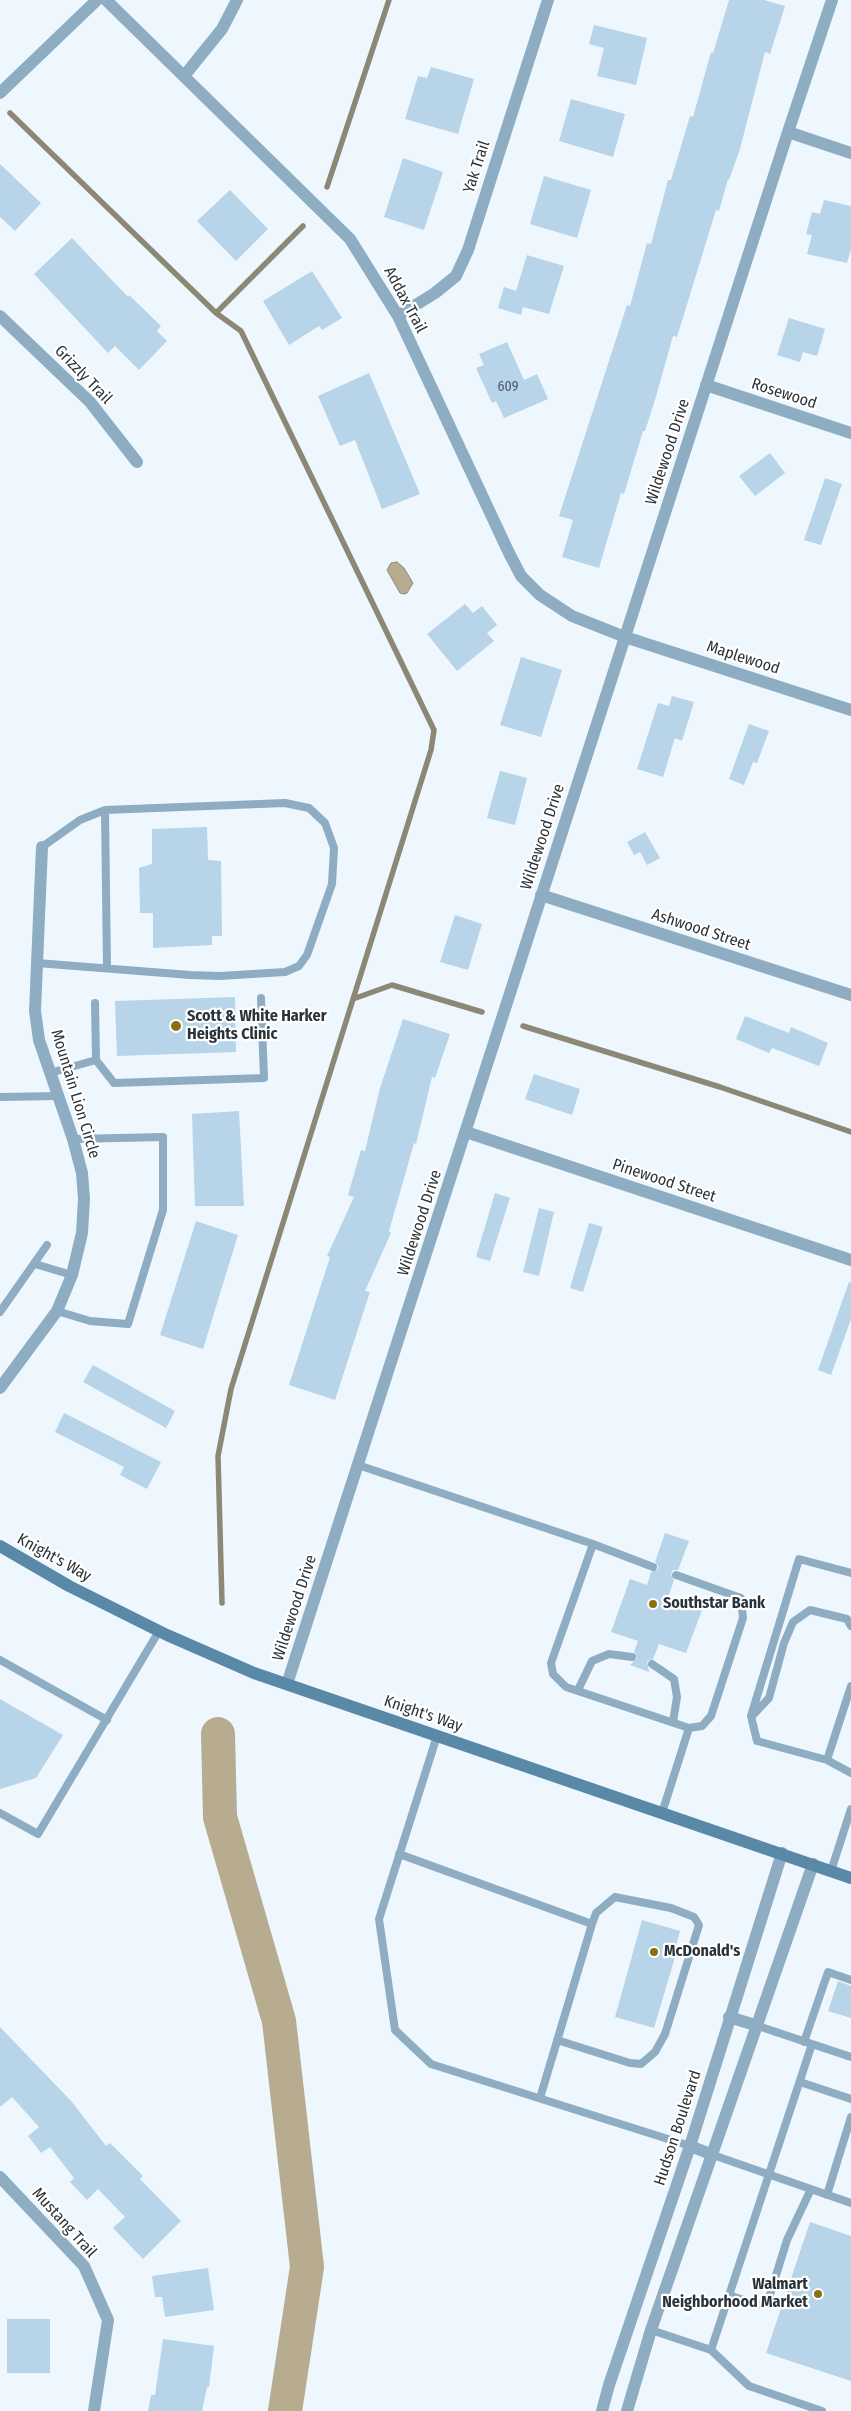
<!DOCTYPE html>
<html>
<head>
<meta charset="utf-8">
<style>
  body { margin:0 }
  canvas { display:block; background:#eef7fe }
</style>
</head>
<body>
<canvas width="851" height="2411"></canvas>
<script>
const c = document.querySelector('canvas').getContext('2d');
c.lineJoin = 'round';
function fillPath(path, color) { c.fillStyle = color; c.fill(path, 'evenodd'); }
const shape = rows => new Path2D(rows.map(r => 'M' + r).join(''));
function strokePath(path, color, width, dash) { c.strokeStyle = color; c.lineWidth = width; c.lineCap = dash ? 'butt' : 'round'; c.setLineDash(dash || []); c.stroke(path); }
function label(font, color, halo, rows, align = 'center') {
  c.font = font + ' "Fira Sans Condensed",sans-serif'; c.lineWidth = 4.5; c.setLineDash([]); c.textBaseline = 'middle'; c.strokeStyle = halo; c.fillStyle = color; for (const [text, x, y, turn = 0] of rows) {
    c.save(); c.translate(x, y); c.rotate((+turn || 0) * Math.PI / 180); c.textAlign = isNaN(turn) ? turn : align; if (halo) c.strokeText(text, 0, 0); c.fillText(text, 0, 0); c.restore();
  }
}
const water = shape([
  [397,562,404,568,413,583,407,593,404,594,400,593,387,570,391,563,397,562]
]);
fillPath(water, '#b7ac8f');
strokePath(water, '#8d8875', 1);
strokePath(shape([
  [10,113,216,313,241,331,434,730,431,750,231,1389,218,1456,222,1603],
  [327,187,389,0],
  [216,313,303,226],
  [353,999,392,985,482,1012],
  [523,1026,720,1087,851,1132]
]), '#8d8875', 5.5);
strokePath(shape([
  [218,1734,220,1817,279,2021,307,2267,285,2411]
]), '#b7ac8f', 34);
fillPath(shape([
  [729,0,764,0,785,6,770,54,765,52,740,149,729,180,728,179,719,211,716,210,677,337,673,336,655,400,645,431,643,431,624,494,621,493,599,568,562,557,573,520,559,516,627,305,630,306,647,243,651,244,668,180,671,180,690,116,693,117,711,52,713,53],
  [594,25,647,38,636,85,597,76,604,48,589,44],
  [431,67,474,79,458,134,405,119,418,76,427,78],
  [571,99,625,114,613,157,559,141],
  [403,158,443,172,424,230,384,217],
  [0,164,41,203,15,231,0,217],
  [544,176,591,190,577,238,530,224],
  [230,190,268,229,236,261,197,221],
  [824,200,851,206,851,249,847,263,807,254,812,235,806,234,812,212,820,214],
  [72,238,128,297,129,295,161,326,157,331,167,341,139,370,115,346,108,353,34,274],
  [527,255,564,266,549,314,523,307,521,315,498,308,504,287,516,291],
  [312,271,342,318,322,330,319,326,289,345,263,301],
  [789,318,825,329,817,356,803,352,800,362,777,355],
  [507,342,524,380,537,374,548,399,504,418,496,401,492,403,476,368,484,365,479,354],
  [369,373,420,494,382,509,355,440,340,446,318,396],
  [770,453,785,473,755,496,739,476],
  [825,478,842,484,821,545,804,540],
  [465,604,473,613,482,606,497,625,487,633,494,641,457,671,427,634],
  [521,657,562,670,541,737,500,725],
  [672,696,694,702,682,741,675,738,663,777,637,769,658,703,669,706],
  [749,724,769,731,757,763,753,762,744,785,729,779],
  [500,771,527,778,515,825,487,818],
  [207,827,208,860,221,861,222,936,212,936,212,945,153,948,153,913,140,913,139,868,152,864,152,829],
  [645,832,660,858,647,865,640,852,634,855,627,842],
  [455,915,482,924,468,970,440,962],
  [235,997,236,1052,117,1056,115,1001],
  [745,1016,789,1033,791,1027,828,1043,819,1066,772,1048,769,1053,736,1039],
  [403,1019,450,1034,435,1078,432,1077,416,1144,414,1143,389,1231,391,1233,365,1291,370,1292,335,1400,289,1385,330,1257,327,1256,354,1197,348,1195,361,1150,365,1151,380,1088],
  [534,1074,580,1089,572,1115,525,1099],
  [239,1111,244,1206,195,1206,192,1114],
  [495,1193,510,1198,490,1261,476,1257],
  [539,1208,554,1212,539,1276,523,1272],
  [196,1221,238,1235,203,1349,160,1335],
  [589,1223,603,1227,583,1292,570,1288],
  [849,1282,851,1283,851,1319,831,1375,818,1370],
  [93,1365,175,1411,166,1428,83,1382],
  [64,1413,161,1462,147,1489,120,1475,124,1467,55,1432],
  [665,1533,689,1541,678,1570,673,1570,671,1574,674,1580,668,1598,702,1610,686,1653,659,1644,653,1659,647,1661,649,1672,630,1665,637,1658,634,1652,638,1641,611,1632,630,1579,647,1585,651,1572,658,1569,658,1566,655,1562],
  [0,1699,63,1735,36,1778,0,1789],
  [642,1920,680,1931,674,1954,676,1954,654,2028,615,2017],
  [838,1981,851,1986,851,2018,828,2011],
  [0,2027,72,2102,106,2146,110,2143,143,2176,140,2179,181,2221,143,2259,113,2228,125,2217,98,2189,87,2200,70,2182,74,2178,50,2147,41,2153,28,2136,39,2127,12,2097,0,2107],
  [810,2222,851,2236,851,2381,766,2353],
  [208,2268,214,2310,165,2317,162,2297,155,2297,152,2276],
  [7,2319,50,2319,50,2373,7,2373],
  [163,2339,214,2346,209,2387,207,2387,202,2411,148,2411,151,2395,155,2395]
]), '#b7d4e9');
strokePath(shape([
  [105,810,107,968],
  [37,963,190,975,220,976,285,972,299,966,307,955,332,884,334,848,325,823,309,808,285,803,105,810,80,820,42,847],
  [95,1003,96,1060,114,1083,264,1078,261,998],
  [50,1073,96,1060],
  [0,1097,58,1096],
  [35,1264,72,1275],
  [57,1311,90,1321,128,1324,163,1210,163,1137,73,1139],
  [0,1312,47,1245],
  [358,1465,593,1544,551,1663,553,1674,566,1687,689,1728,702,1726,711,1716,743,1618,741,1598,676,1575],
  [593,1544,653,1567],
  [851,1573,799,1559,751,1716,757,1741,827,1760,851,1773],
  [0,1660,107,1720],
  [652,1664,674,1679,677,1697,673,1722],
  [578,1690,592,1661,609,1654,632,1657],
  [753,1715,769,1698,784,1643,793,1622,810,1610,847,1619,851,1626],
  [437,1736,379,1919,395,2030,431,2064,690,2146],
  [827,1760,851,1686],
  [0,1813,38,1834,159,1631],
  [662,1813,689,1728],
  [399,1854,592,1924,540,2098],
  [831,1871,851,1809],
  [758,2026,851,2057],
  [557,2040,630,2063,641,2064,655,2052,665,2034,699,1925,694,1917,671,1908,615,1897,596,1913,592,1924],
  [804,2042,828,1972,851,1980],
  [800,2082,851,2099],
  [713,2155,851,2203],
  [827,2195,851,2117],
  [729,2295,755,2304,763,2305,768,2301,787,2240,811,2189],
  [651,2330,711,2350,749,2386,822,2411],
  [711,2350,812,2044]
]), '#8eadc3', 8);
strokePath(shape([
  [106,0,350,239,398,316,509,553,521,576,540,595,572,616,625,637,851,710],
  [184,76,222,29,237,0],
  [0,93,97,0],
  [788,132,851,153],
  [0,316,90,402,137,462],
  [398,316,435,293,456,276,468,250,548,0],
  [706,385,851,433],
  [541,895,851,995],
  [466,1132,851,1260],
  [0,1388,57,1311,72,1275,82,1233,84,1199,82,1173,73,1139,39,1040,35,1011,42,847],
  [287,1684,788,132,832,0],
  [729,2017,758,2026],
  [690,2146,713,2155],
  [0,2177,84,2266,108,2320,94,2411],
  [602,2411,609,2385,690,2146,782,1853],
  [627,2411,651,2330,813,1864]
]), '#8eadc3', 12);
strokePath(shape([
  [0,1546,69,1586,167,1635,254,1673,851,1878]
]), '#5a89a8', 12);
for (const [x, y, r, color] of [
  [176,1026,6,"#8c6f11"],
  [653,1604,5,"#8c6f11"],
  [654,1952,5,"#8c6f11"],
  [818,2294,5,"#8c6f11"]
]) { const dot = new Path2D(); dot.arc(x, y, r, 0, 2 * Math.PI); c.fillStyle = color; c.fill(dot); strokePath(dot, '#fff', 2); }
label('14px', '#4d5b65', null, [
  ["609",508,387]
]);
label('16px', '#2a3339', '#fff', [
  ["Yak Trail",477,167,-72],
  ["Addax Trail",405,300,62],
  ["Grizzly Trail",83,375,46],
  ["Rosewood",784,394,18],
  ["Wildewood Drive",668,452,-72],
  ["Maplewood",743,658,18],
  ["Wildewood Drive",543,837,-72],
  ["Ashwood Street",701,930,18],
  ["Mountain Lion Circle",75,1094,73],
  ["Pinewood Street",664,1181,18],
  ["Wildewood Drive",420,1223,-72],
  ["Knight's Way",54,1558,29],
  ["Wildewood Drive",295,1608,-72],
  ["Knight's Way",423,1714,19],
  ["Hudson Boulevard",678,2128,-72],
  ["Mustang Trail",64,2223,48]
]);
label('bold 16px', '#2a3339', '#fff', [
  ["Scott & White Harker",187,1017],
  ["Heights Clinic",187,1035],
  ["Southstar Bank",663,1604],
  ["McDonald's",664,1952],
  ["Walmart",808,2285,"right"],
  ["Neighborhood Market",808,2303,"right"]
], 'left');
</script>
</body>
</html>
